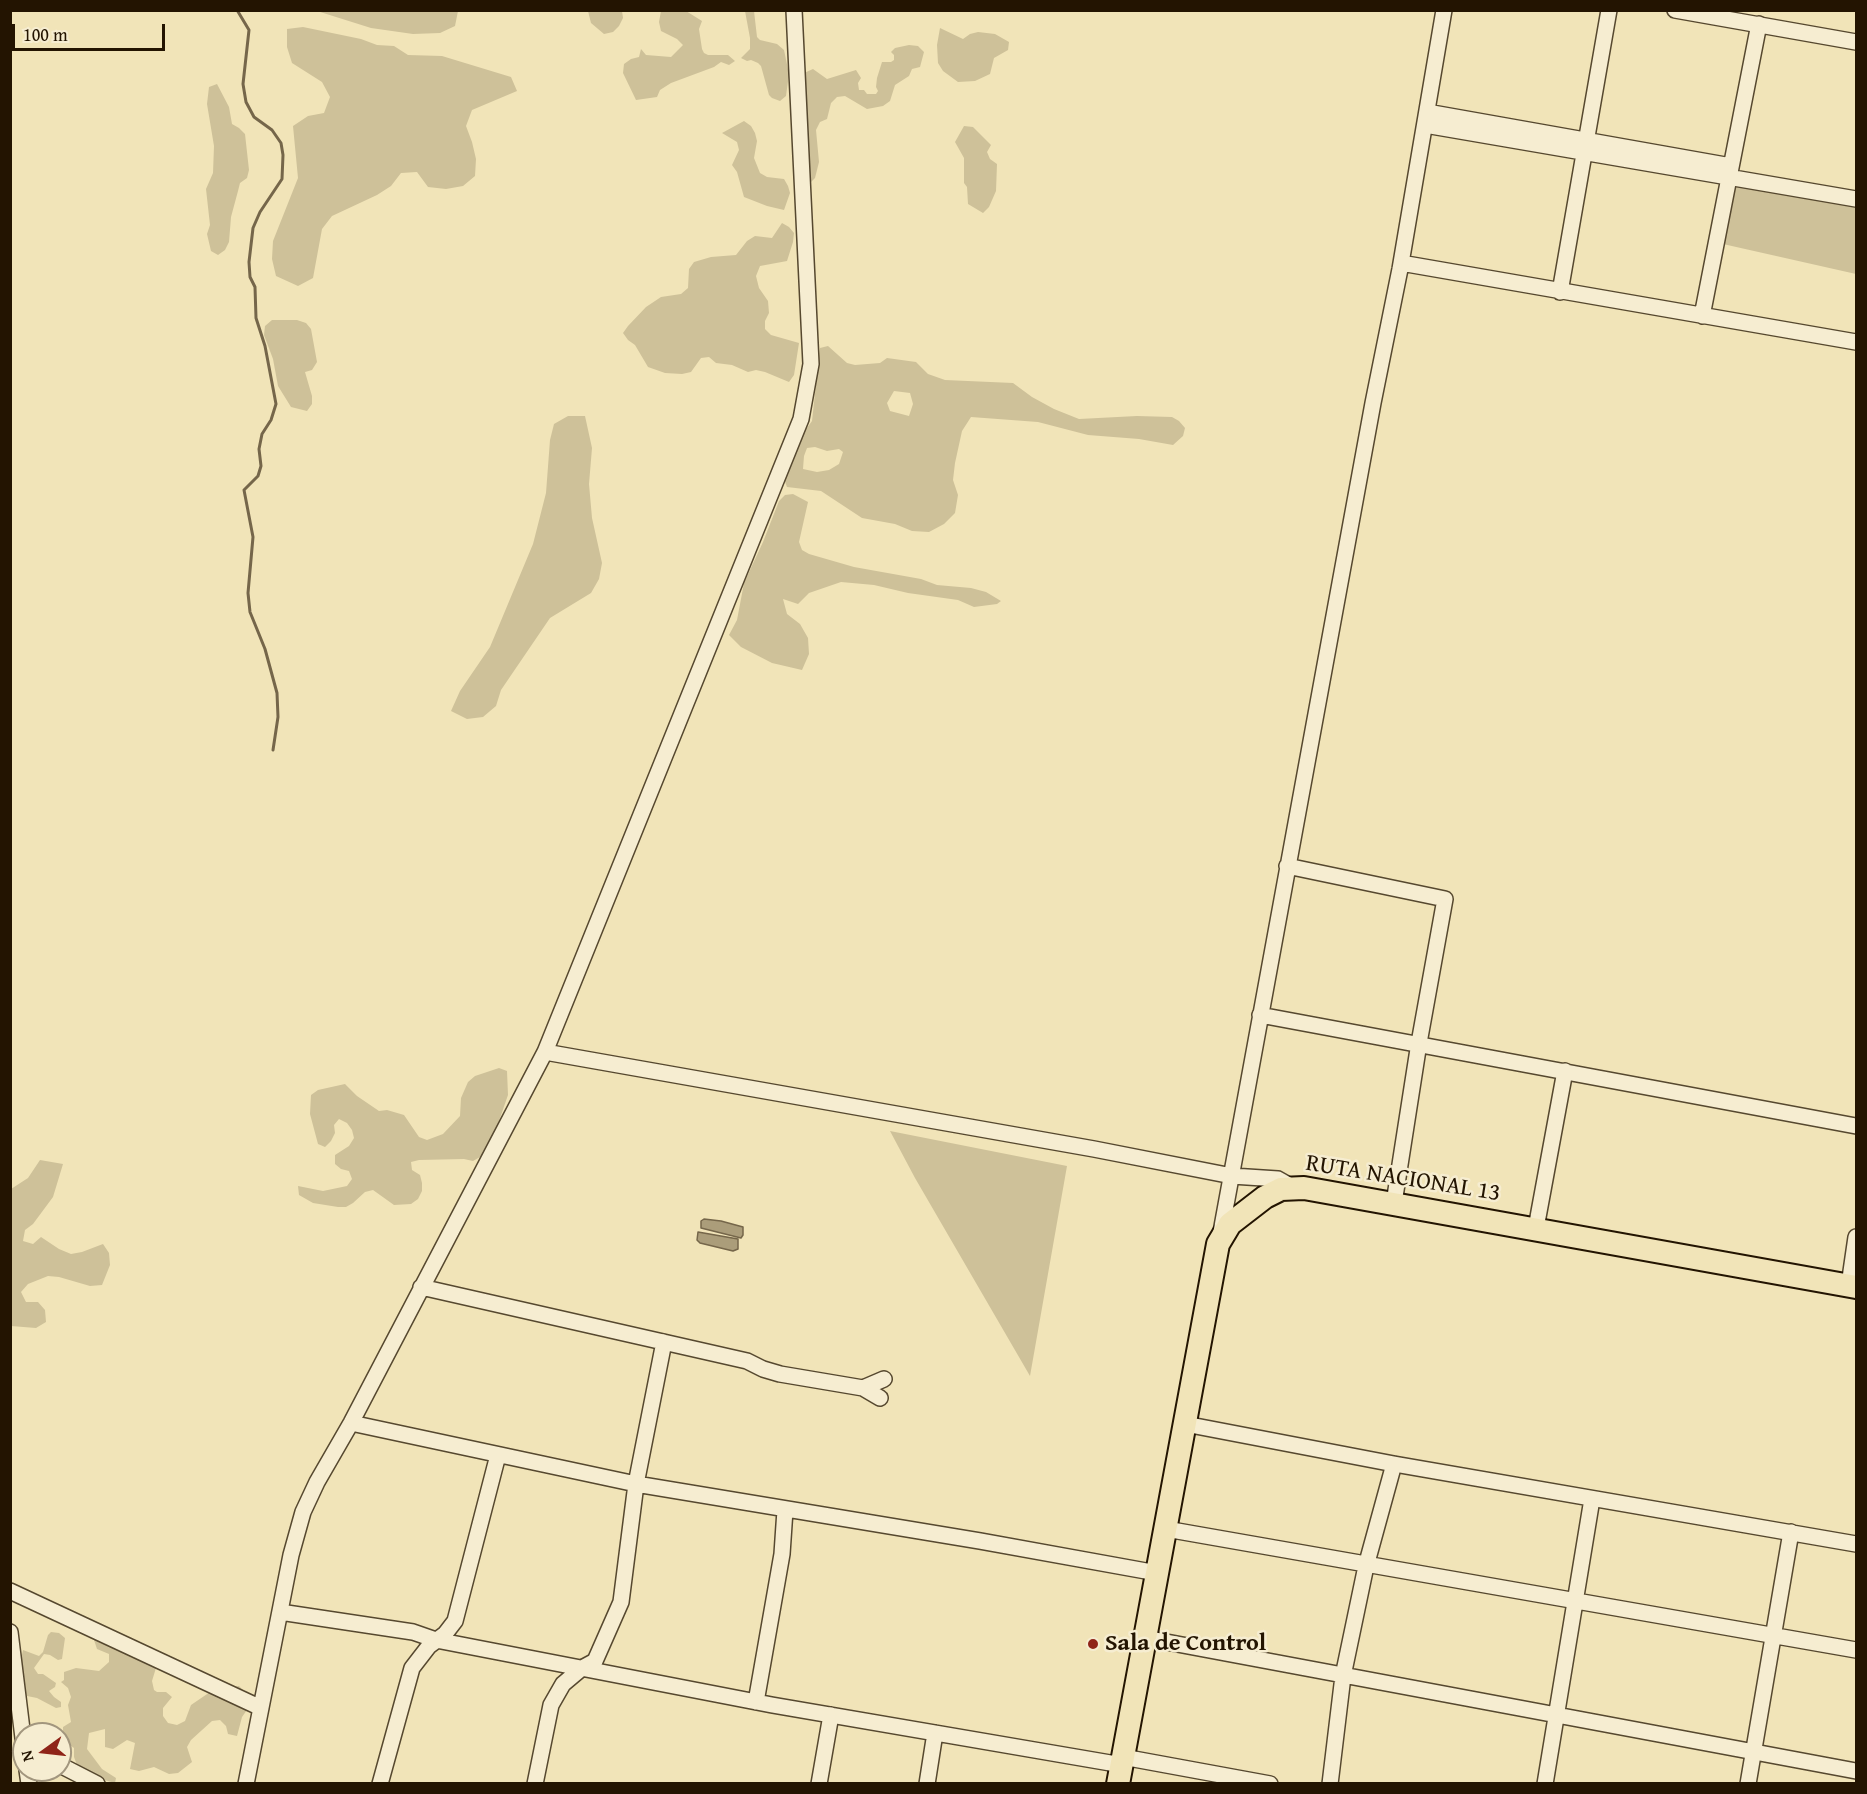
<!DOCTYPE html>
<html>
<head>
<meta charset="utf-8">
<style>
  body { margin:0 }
  #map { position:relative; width:1867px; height:1794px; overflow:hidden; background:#f1e4b8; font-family:"Gentium Book Plus",serif }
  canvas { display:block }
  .frame { position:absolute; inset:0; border:12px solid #231401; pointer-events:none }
  .north { position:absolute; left:12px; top:1722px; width:60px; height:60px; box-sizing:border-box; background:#f6edd1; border:2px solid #a2967e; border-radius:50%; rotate:255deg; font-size:16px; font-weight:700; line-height:24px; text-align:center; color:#231401 }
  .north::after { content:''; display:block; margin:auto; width:21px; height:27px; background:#8f2418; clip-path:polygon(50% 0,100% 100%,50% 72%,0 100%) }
  .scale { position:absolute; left:12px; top:24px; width:153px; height:27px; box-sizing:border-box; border:3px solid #231401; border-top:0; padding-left:8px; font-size:18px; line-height:21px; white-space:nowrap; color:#231401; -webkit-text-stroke:4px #f6edd1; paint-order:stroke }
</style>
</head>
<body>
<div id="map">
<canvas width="1867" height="1794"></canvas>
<div class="frame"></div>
<div class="north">N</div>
<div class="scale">100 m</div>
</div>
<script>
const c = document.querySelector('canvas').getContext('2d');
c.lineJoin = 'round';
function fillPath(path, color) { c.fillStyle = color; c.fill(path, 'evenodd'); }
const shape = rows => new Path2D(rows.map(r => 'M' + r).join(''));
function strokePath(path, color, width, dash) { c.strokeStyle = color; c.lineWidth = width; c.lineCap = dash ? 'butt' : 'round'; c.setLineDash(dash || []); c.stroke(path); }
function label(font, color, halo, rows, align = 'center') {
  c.font = font + ' "Gentium Book Plus",serif'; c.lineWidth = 5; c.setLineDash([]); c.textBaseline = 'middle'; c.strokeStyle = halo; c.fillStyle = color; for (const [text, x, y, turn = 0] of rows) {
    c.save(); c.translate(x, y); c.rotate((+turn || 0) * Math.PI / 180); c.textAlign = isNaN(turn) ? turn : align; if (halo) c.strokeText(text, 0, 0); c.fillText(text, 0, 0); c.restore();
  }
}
fillPath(shape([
  [317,11,316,11,458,11,455,26,440,33,413,34,371,28],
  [588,11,622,11,623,18,619,26,613,32,604,34,591,23],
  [661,11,686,11,702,21,699,29,702,49,704,53,708,55,728,55,735,61,729,65,721,62,714,67,671,83,660,90,657,97,636,100,623,73,624,64,631,59,639,57,641,49,646,55,671,57,683,45,677,39,661,31,659,22],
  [745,11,754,11,757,37,760,40,777,44,784,50,789,74,786,96,780,101,772,98,769,95,761,66,758,63,751,60,747,61,741,58,750,49,750,38],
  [303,27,361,39,377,45,394,46,408,55,442,56,511,77,517,91,472,110,466,126,472,142,476,159,475,176,463,186,446,189,428,187,417,172,401,173,391,186,377,195,332,216,322,229,313,278,298,286,276,276,272,259,273,241,298,178,293,126,308,116,324,113,330,97,322,82,292,63,287,47,287,29],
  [940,28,963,39,970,34,978,32,995,34,1009,42,1008,50,994,58,990,74,975,81,958,82,943,71,938,63,937,45],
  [909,45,918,46,924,52,920,67,912,69,909,76,895,85,890,101,883,106,867,109,845,96,837,97,831,103,827,119,820,122,816,130,819,162,815,178,809,184,804,73,813,69,827,79,856,70,861,78,858,83,859,90,864,90,867,94,876,94,878,91,876,87,877,78,882,62,891,62,894,60,894,55,891,52,895,48],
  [217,84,229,107,232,124,239,128,245,134,249,170,247,178,240,183,238,191,231,217,229,242,225,250,218,255,211,251,207,234,210,225,206,189,213,173,214,146,207,104,209,87],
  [744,121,751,126,755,133,757,141,754,158,760,173,767,177,784,179,788,186,790,193,784,210,767,206,744,197,737,172,732,165,739,150,737,142,722,133],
  [964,126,973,127,991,145,987,152,990,159,997,164,996,191,989,207,983,213,968,204,967,187,964,183,964,158,955,142],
  [1732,184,1856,206,1856,274,1723,244],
  [782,223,789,227,794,233,793,242,787,261,760,266,756,276,759,288,768,301,769,313,765,321,765,329,771,335,799,343,794,375,789,382,765,372,756,370,748,372,732,365,716,363,709,357,701,358,691,372,682,374,665,373,648,367,635,345,628,340,623,333,628,326,646,307,661,297,681,294,688,288,689,269,694,262,711,257,736,255,747,241,755,236,772,238],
  [272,320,297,320,306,323,311,329,317,362,312,370,305,372,312,396,312,404,307,411,291,407,278,386,273,359,264,335,265,326],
  [828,346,847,363,855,365,880,363,887,358,916,362,928,374,945,380,1013,383,1032,397,1054,409,1079,419,1137,416,1172,417,1179,421,1185,428,1183,436,1173,445,1139,439,1088,435,1038,422,971,417,962,431,955,463,953,480,958,495,955,513,944,524,929,532,912,531,895,524,862,518,821,491,787,487,784,479,791,463,792,454,802,435,812,421,820,348],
  [894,391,910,393,913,404,909,416,890,411,887,403],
  [815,447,827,451,839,449,843,452,839,464,829,470,817,472,803,469,804,456,807,448],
  [568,416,585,416,592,448,589,484,592,518,602,563,599,579,591,593,550,618,501,690,496,706,483,717,467,719,451,711,460,691,490,647,533,544,546,493,550,440,554,424],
  [793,494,808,502,799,542,802,550,809,554,854,567,921,579,937,585,971,588,986,592,1001,601,997,604,974,607,958,600,908,593,874,585,841,582,809,593,798,604,783,599,787,614,800,624,808,638,809,654,802,670,772,663,741,647,729,635,737,620,744,583,763,542,779,501,785,495],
  [499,1068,507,1071,508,1095,491,1144,480,1157,473,1161,464,1159,419,1160,411,1162,412,1170,420,1175,422,1183,422,1191,418,1199,411,1204,394,1205,373,1190,365,1192,353,1203,346,1207,338,1207,313,1203,299,1195,298,1186,323,1191,347,1186,352,1179,349,1171,341,1169,335,1164,335,1155,349,1146,354,1138,352,1130,347,1123,339,1119,334,1125,335,1133,331,1141,325,1147,318,1144,310,1114,311,1095,318,1090,345,1084,357,1096,379,1111,387,1110,404,1115,419,1137,427,1140,443,1134,460,1116,461,1098,468,1082,475,1076],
  [890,1131,1067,1166,1030,1376,915,1178],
  [40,1160,63,1164,53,1197,33,1224,25,1230,23,1241,33,1244,41,1237,59,1249,71,1254,82,1252,103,1244,109,1253,110,1265,102,1285,90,1286,59,1277,48,1276,28,1284,21,1292,26,1302,38,1302,45,1310,46,1322,36,1328,11,1326,11,1189,28,1178],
  [104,1627,120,1634,133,1646,159,1658,152,1681,154,1690,157,1692,166,1692,172,1697,163,1708,163,1716,168,1723,177,1725,185,1721,191,1705,213,1690,239,1686,248,1695,249,1707,242,1717,237,1736,228,1734,226,1726,220,1720,212,1721,191,1740,187,1747,192,1762,178,1773,169,1774,154,1767,139,1771,130,1769,135,1743,127,1740,113,1749,105,1747,105,1729,89,1733,87,1749,102,1769,116,1778,115,1783,90,1776,77,1765,74,1757,74,1748,67,1743,63,1736,63,1727,71,1722,68,1705,71,1697,68,1688,61,1682,64,1680,64,1672,76,1668,99,1671,109,1662,109,1654,97,1649,93,1637],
  [51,1632,59,1633,65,1638,62,1659,58,1660,50,1655,44,1654,34,1668,38,1674,43,1674,56,1683,55,1687,49,1691,54,1697,61,1702,61,1707,56,1708,37,1698,27,1696,24,1693,20,1663,23,1650,39,1656,43,1652,48,1635]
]), '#cec199');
const water = shape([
  [704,1219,721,1221,743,1227,743,1235,741,1238,701,1228,701,1221,704,1219],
  [698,1232,738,1239,738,1249,733,1251,700,1243,697,1240,698,1232]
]);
fillPath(water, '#ab9d7a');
strokePath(water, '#75664a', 1.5);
strokePath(shape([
  [237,10,249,30,243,84,246,102,254,117,272,130,281,143,283,155,282,179,260,212,253,228,249,262,250,277,255,287,256,318,265,346,276,404,271,420,262,434,259,449,261,466,258,476,244,490,253,537,248,593,250,612,265,649,277,693,278,717,273,750]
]), '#75664a', 3);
const minor = shape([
  [1675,10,1856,42],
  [1427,112,1731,166],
  [1425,125,1856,199],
  [1401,263,1856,342],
  [1560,292,1609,10],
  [1702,316,1759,24],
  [1287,866,1445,899,1419,1043,1394,1203],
  [1260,1015,1856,1126],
  [545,1052,1094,1149,1232,1176,1278,1179,1294,1188],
  [1536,1228,1565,1071],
  [1221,1232,1373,403,1400,269,1444,10],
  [1849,1285,1856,1237],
  [421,1287,747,1361,763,1369,780,1374,863,1388,880,1398],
  [863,1388,884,1379],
  [351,1423,636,1484,980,1541,1157,1573],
  [1185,1424,1394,1464,1856,1544],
  [1166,1529,1856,1650],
  [10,1591,261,1708],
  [280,1612,413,1632,436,1640,772,1705,1122,1765],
  [10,1632,24,1746],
  [1145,1638,1856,1771],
  [756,1702,782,1554,785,1510],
  [1123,1757,1270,1784],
  [60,1765,97,1784],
  [27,1770,29,1784],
  [246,1784,291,1555,303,1512,317,1482,351,1423,545,1052,801,419,811,364,794,10],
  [380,1784,412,1668,429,1646,445,1634,455,1621,498,1455],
  [535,1784,551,1705,563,1684,582,1668,595,1661,621,1602,636,1484,664,1342],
  [819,1784,831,1715],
  [927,1784,935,1733],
  [1330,1784,1343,1676,1366,1566,1394,1464],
  [1545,1784,1592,1499],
  [1748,1784,1791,1532]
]);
const highway = shape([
  [1118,1784,1218,1244,1230,1224,1265,1197,1281,1189,1304,1188,1856,1287]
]);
strokePath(minor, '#56482f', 18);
strokePath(highway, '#231401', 26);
strokePath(minor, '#f6edd1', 15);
strokePath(highway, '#f1e4b8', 22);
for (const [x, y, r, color] of [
  [1093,1644,6,"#8f2418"]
]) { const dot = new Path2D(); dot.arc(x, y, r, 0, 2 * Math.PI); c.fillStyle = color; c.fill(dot); strokePath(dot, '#f6edd1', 2); }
label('24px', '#231401', '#f6edd1', [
  ["RUTA NACIONAL 13",1403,1179,9]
]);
label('bold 24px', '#231401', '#f6edd1', [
  ["Sala de Control",1105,1644]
], 'left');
</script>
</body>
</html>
